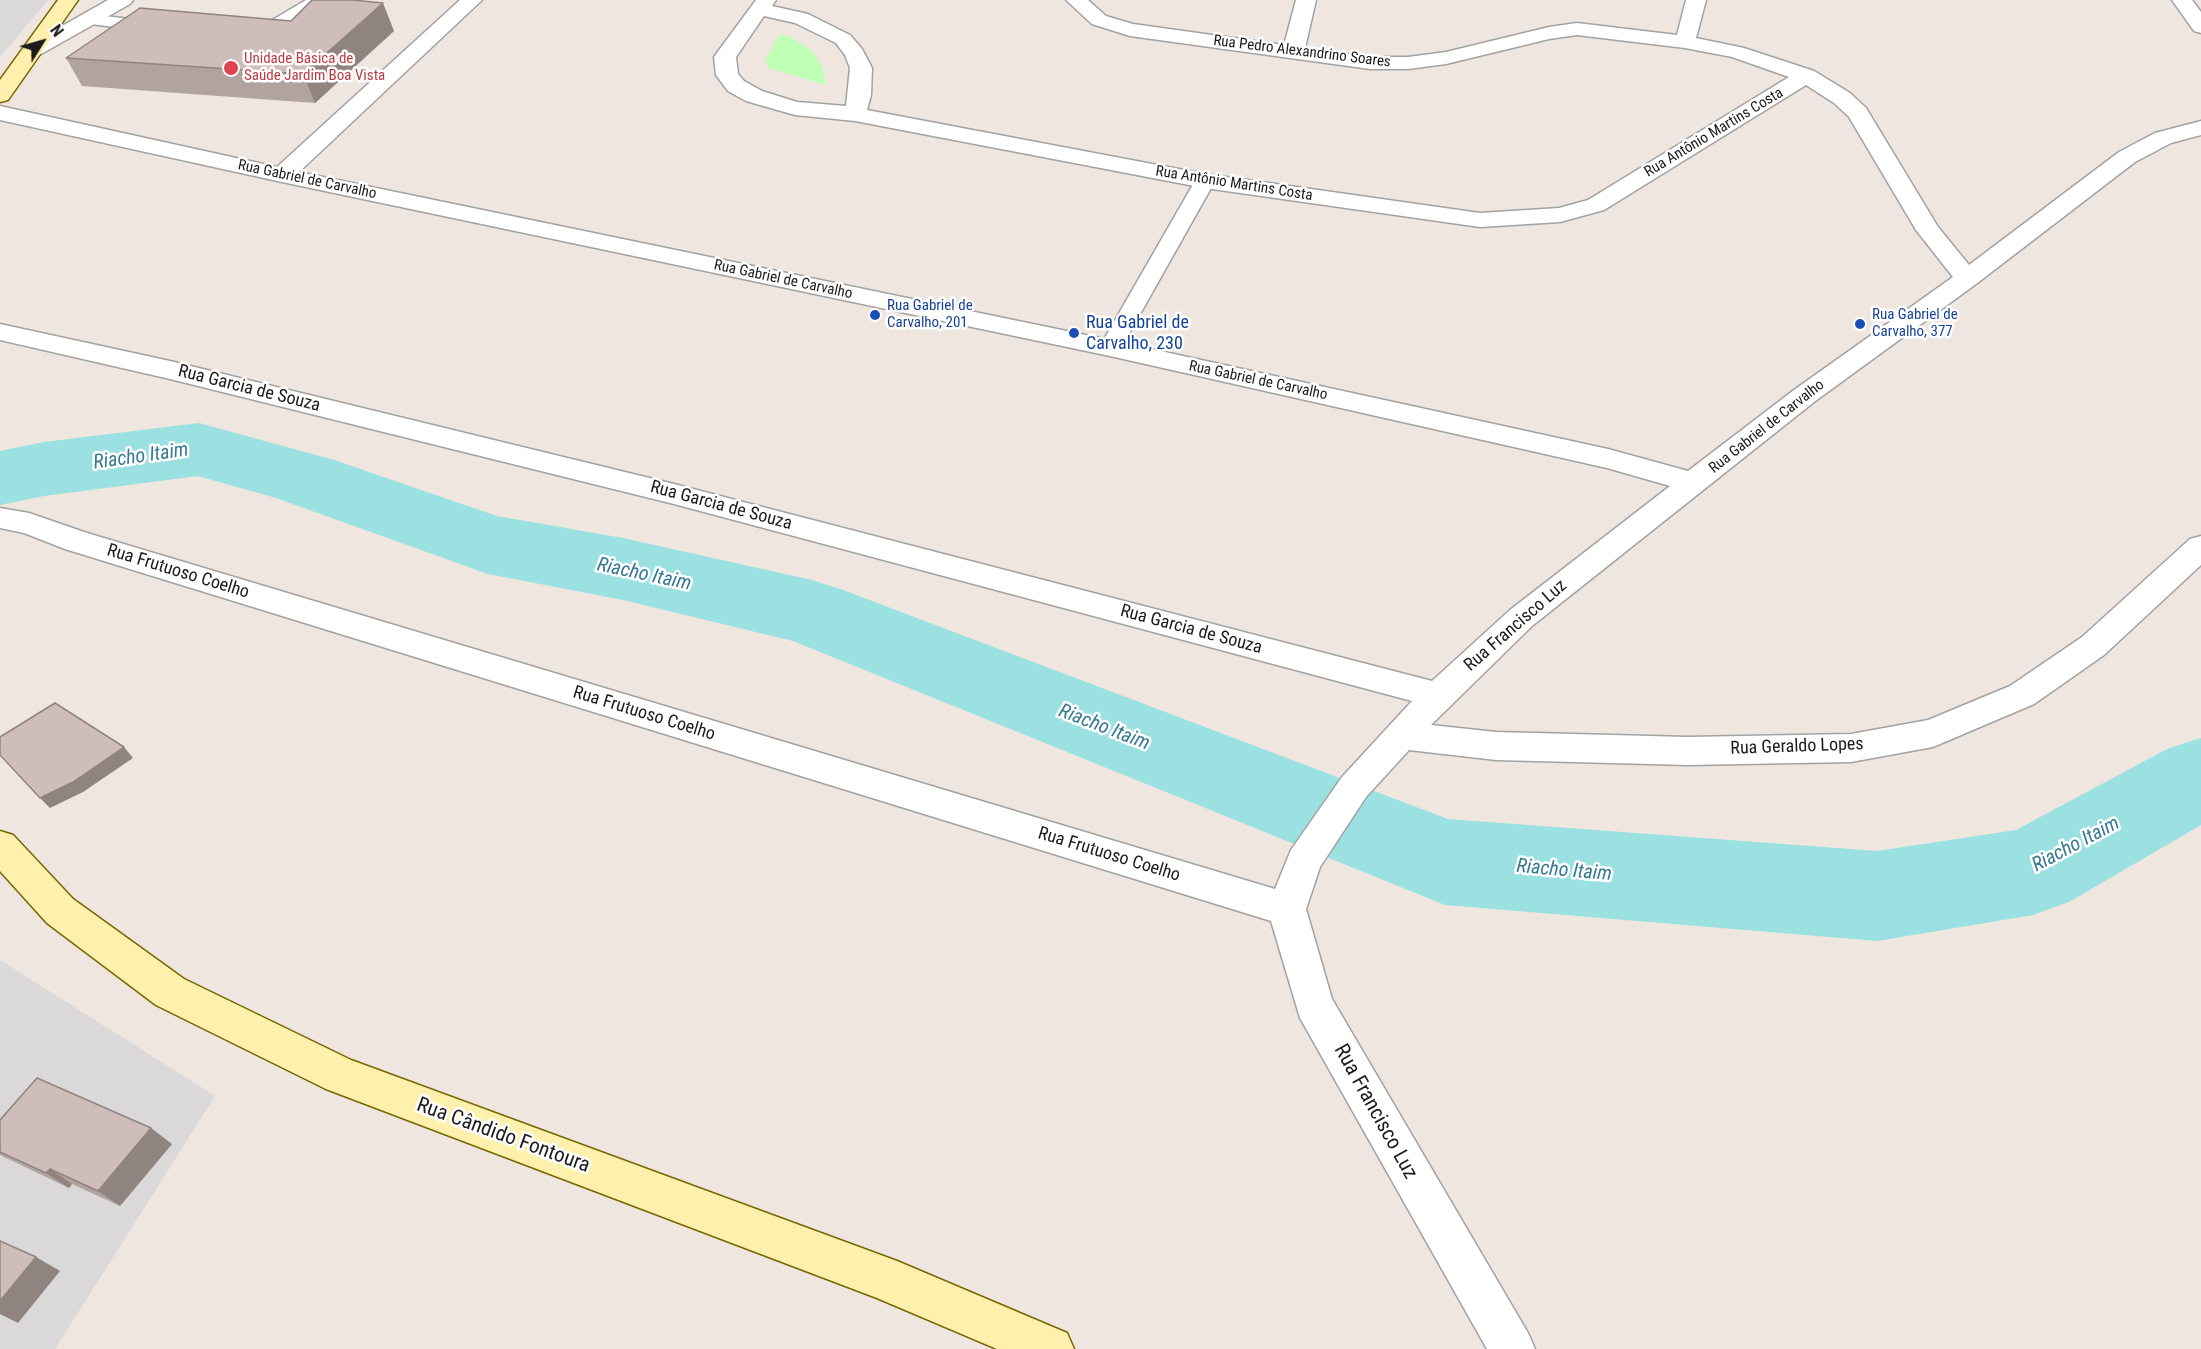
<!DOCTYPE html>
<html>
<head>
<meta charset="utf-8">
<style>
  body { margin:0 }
  #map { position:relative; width:2201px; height:1349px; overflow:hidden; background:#eee6df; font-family:"Roboto Condensed",sans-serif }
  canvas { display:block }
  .north { position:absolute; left:12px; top:12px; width:60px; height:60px; -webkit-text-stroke:4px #fff; paint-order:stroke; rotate:53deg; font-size:16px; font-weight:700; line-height:24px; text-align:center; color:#1b1b1b }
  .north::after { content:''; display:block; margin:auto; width:21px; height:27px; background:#1b1b1b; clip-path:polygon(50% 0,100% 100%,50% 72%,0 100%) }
</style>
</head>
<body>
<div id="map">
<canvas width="2201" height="1349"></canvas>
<div class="north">N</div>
</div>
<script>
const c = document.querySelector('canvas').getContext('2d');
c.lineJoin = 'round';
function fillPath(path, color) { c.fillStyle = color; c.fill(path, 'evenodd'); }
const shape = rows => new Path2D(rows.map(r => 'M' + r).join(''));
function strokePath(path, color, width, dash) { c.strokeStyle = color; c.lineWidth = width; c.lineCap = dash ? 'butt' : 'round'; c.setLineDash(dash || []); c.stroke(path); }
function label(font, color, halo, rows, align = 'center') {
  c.font = font + ' "Roboto Condensed",sans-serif'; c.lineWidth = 5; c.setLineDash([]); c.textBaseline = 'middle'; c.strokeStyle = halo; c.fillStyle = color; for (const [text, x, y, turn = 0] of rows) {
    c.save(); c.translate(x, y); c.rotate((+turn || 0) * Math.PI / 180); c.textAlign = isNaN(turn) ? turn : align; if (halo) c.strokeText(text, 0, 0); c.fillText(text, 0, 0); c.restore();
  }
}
fillPath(shape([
  [0,0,48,0,0,57],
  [0,960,215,1096,55,1349,0,1349]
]), '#dad8d8');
fillPath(shape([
  [780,34,793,38,813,52,822,67,826,85,769,68,765,60]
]), '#c0ffb6');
fillPath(shape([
  [199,423,334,460,497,516,623,538,812,580,843,590,1448,819,1877,851,2016,830,2167,749,2201,738,2201,825,2069,902,2033,915,1877,941,1445,905,793,641,623,600,488,574,276,498,198,476,44,496,0,505,0,451,44,442,199,423]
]), '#9be1e1');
const lane = shape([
  [306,0,326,0,281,30,251,38,243,33,245,29,269,22,306,0],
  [89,14,153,22,161,27,153,32,83,23,81,19,83,15,89,14],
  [1205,175,1215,181,1121,348,1118,353,1102,353,1099,348,1195,181,1205,175]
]);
const street = shape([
  [108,0,133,0,130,4,41,54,27,54,24,50,27,46,108,0],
  [460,0,482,0,299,172,1110,340,1608,449,1688,471,1794,390,1953,277,1916,230,1849,117,1834,103,1806,85,1604,210,1560,222,1480,227,1205,188,855,121,795,115,746,101,728,91,716,75,714,57,756,0,776,0,772,6,808,14,850,35,862,49,872,68,871,95,867,110,1205,174,1480,213,1559,208,1588,200,1789,77,1732,57,1685,48,1577,35,1549,39,1446,64,1408,69,1370,69,1130,36,1092,24,1066,0,1088,0,1106,16,1133,24,1284,45,1296,0,1316,0,1305,48,1370,57,1408,57,1446,52,1549,27,1577,23,1677,35,1686,0,1706,0,1696,38,1744,48,1814,71,1850,93,1866,108,1938,227,1969,265,2119,152,2155,133,2201,121,2201,135,2171,143,2135,162,1976,284,1814,402,1532,626,1431,725,1496,732,1688,737,1851,734,1928,720,2010,686,2082,637,2190,539,2201,536,2201,565,2104,655,2034,704,1933,747,1851,762,1688,765,1496,760,1409,750,1366,797,1320,867,1306,909,1332,999,1528,1333,1535,1349,1487,1349,1300,1018,1271,921,65,549,24,533,0,528,0,508,29,513,87,533,1275,889,1291,850,1342,777,1412,701,674,504,170,379,0,340,0,324,170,361,674,484,1432,681,1510,610,1670,486,1607,468,1110,356,282,182,0,120,0,106,277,167,460,0],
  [764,16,795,23,836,43,845,55,850,68,846,106,797,102,762,91,744,81,738,74,736,57,764,16],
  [2172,0,2192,0,2201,12,2201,33,2194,31,2172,0]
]);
const secondary = shape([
  [58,0,78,0,8,100,0,102,0,80,58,0],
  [0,831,13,835,73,899,184,979,351,1060,897,1261,1067,1333,1074,1349,997,1349,877,1298,326,1089,156,1005,47,923,0,871,0,831]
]);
strokePath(lane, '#a2a2a2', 3);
strokePath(street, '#a2a2a2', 3);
strokePath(secondary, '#756700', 3);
fillPath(lane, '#fff');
fillPath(street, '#fff');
fillPath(secondary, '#fff1ad');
fillPath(shape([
  [394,31,315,103,82,86,66,58],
  [0,1120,172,1144,120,1206,72,1184,69,1188,0,1155]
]), '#b1a39e');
fillPath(shape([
  [383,3,394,31,315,103,303,74],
  [124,747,133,758,83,792,50,808,40,798],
  [151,1128,172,1144,120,1206,98,1191],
  [50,1169,72,1184,69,1188,46,1173],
  [36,1257,60,1271,18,1323,0,1314,0,1301]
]), '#908481');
const building = shape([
  [312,0,353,0,383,3,303,74,66,58,140,8,291,21,312,0],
  [55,703,124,747,73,782,40,798,0,755,0,737,55,703],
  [37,1078,151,1128,98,1191,50,1169,46,1173,0,1152,0,1120,37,1078],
  [0,1241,36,1257,0,1301,0,1241]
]);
fillPath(building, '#cebdb8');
strokePath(building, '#908481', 1.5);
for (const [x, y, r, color] of [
  [231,68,8,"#e0444e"],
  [875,315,6,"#1a4fb4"],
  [1860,324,6,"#1a4fb4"],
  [1074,333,6,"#1a4fb4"]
]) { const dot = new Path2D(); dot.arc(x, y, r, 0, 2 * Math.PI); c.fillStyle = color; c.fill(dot); strokePath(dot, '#fff', 2); }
label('15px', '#1b1b1b', '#fff', [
  ["Rua Pedro Alexandrino Soares",1302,52,7],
  ["Rua Antônio Martins Costa",1714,133,-31],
  ["Rua Gabriel de Carvalho",307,180,12],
  ["Rua Antônio Martins Costa",1234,184,9],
  ["Rua Gabriel de Carvalho",783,280,12],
  ["Rua Gabriel de Carvalho",1258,381,12],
  ["Rua Gabriel de Carvalho",1767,427,-38]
]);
label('15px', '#be3a42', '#fff', [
  ["Unidade Básica de",244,59],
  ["Saúde Jardim Boa Vista",244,76]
], 'left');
label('15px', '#164399', '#fff', [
  ["Rua Gabriel de",887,306],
  ["Carvalho, 201",887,323],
  ["Rua Gabriel de",1872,315],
  ["Carvalho, 377",1872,332]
], 'left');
label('18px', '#164399', '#fff', [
  ["Rua Gabriel de",1086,323],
  ["Carvalho, 230",1086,344]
], 'left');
label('18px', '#1b1b1b', '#fff', [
  ["Rua Garcia de Souza",249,389,14],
  ["Rua Garcia de Souza",721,506,15],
  ["Rua Frutuoso Coelho",178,572,17],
  ["Rua Francisco Luz",1516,626,-41],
  ["Rua Garcia de Souza",1191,630,15],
  ["Rua Frutuoso Coelho",644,714,17],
  ["Rua Geraldo Lopes",1797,747,-2],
  ["Rua Frutuoso Coelho",1109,855,17]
]);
label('italic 20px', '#367993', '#fff', [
  ["Riacho Itaim",141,457,-8],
  ["Riacho Itaim",644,575,12],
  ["Riacho Itaim",1104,728,21],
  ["Riacho Itaim",2076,845,-28],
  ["Riacho Itaim",1564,871,5]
]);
label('21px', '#1b1b1b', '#fff', [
  ["Rua Francisco Luz",1375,1112,61],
  ["Rua Cândido Fontoura",503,1136,20]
]);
</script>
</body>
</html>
